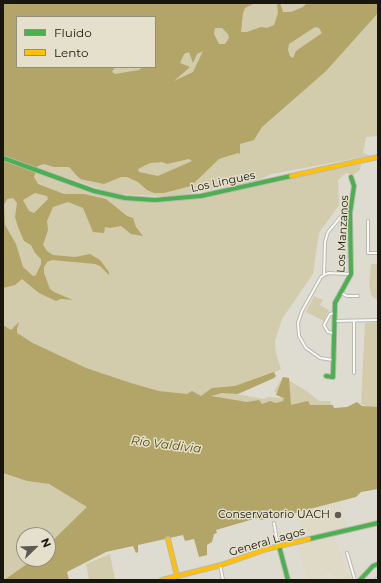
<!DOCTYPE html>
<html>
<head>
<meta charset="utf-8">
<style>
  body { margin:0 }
  #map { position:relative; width:381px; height:583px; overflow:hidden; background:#dedcd1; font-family:Montserrat,sans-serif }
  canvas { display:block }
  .frame { position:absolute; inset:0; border:4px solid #18160f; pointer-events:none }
  .legend { position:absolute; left:16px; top:16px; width:140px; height:52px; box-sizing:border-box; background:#e4e0cb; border:1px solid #928f80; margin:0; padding:5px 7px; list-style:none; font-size:12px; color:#18160f }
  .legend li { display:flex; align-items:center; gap:8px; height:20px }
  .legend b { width:20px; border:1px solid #928f80 }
  .north { position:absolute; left:16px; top:527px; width:40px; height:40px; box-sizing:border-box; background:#e4e0cb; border:1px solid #928f80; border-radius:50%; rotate:67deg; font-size:11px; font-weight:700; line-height:16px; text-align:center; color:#18160f }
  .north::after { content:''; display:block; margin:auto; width:14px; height:18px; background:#5d5b53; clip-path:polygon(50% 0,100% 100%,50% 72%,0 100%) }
</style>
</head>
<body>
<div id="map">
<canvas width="381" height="583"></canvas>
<div class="frame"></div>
<ul class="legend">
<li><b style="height:5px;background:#4caf50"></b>Fluido</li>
<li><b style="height:5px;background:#ffc107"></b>Lento</li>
</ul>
<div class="north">N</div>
</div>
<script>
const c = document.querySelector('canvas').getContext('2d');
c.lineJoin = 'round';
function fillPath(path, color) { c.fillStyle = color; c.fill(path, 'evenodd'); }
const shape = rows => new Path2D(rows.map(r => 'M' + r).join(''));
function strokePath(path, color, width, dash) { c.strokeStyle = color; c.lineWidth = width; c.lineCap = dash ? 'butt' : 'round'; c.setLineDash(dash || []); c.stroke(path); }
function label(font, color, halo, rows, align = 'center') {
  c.font = font + ' Montserrat,sans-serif'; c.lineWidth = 3; c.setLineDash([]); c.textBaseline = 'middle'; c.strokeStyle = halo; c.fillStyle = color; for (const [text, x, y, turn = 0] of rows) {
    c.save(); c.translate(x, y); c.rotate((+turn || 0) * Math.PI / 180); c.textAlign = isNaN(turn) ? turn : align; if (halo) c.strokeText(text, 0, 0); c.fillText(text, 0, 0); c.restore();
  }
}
fillPath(shape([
  [339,500,347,526,303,537,297,512,330,504],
  [335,535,347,574,352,573,354,580,335,580,332,571,325,574,327,580,308,580,297,545]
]), '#dfdac5');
fillPath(shape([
  [123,3,378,3,378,136,366,137,363,153,369,155,368,156,272,174,258,180,174,197,121,194,106,191,65,177,62,177,61,180,91,191,124,198,177,199,335,166,336,169,361,164,360,170,353,175,346,173,338,180,339,205,319,233,313,274,282,319,275,341,276,354,281,369,236,394,264,399,268,397,280,398,281,396,274,391,283,377,308,392,319,401,330,401,332,406,296,408,159,391,131,383,80,367,3,327,3,190,84,67,155,67,155,17],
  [371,264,378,264,378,301,372,296,369,286],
  [314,296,323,300,320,305,329,310,324,321,306,312],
  [378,322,378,407,369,407,361,404,365,323],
  [3,473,27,481,49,484,88,507,48,545,48,535,24,535,24,559,34,559,4,580],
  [110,554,115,580,89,580,86,564]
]), '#d2cbac');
fillPath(shape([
  [3,3,255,3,245,8,243,13,241,32,247,32,261,27,267,28,274,25,278,13,277,3,280,3,283,12,291,12,303,7,307,3,378,3,378,13,326,71,262,127,254,140,240,144,240,154,238,153,219,159,191,186,164,193,154,193,147,190,138,182,127,177,121,177,104,184,80,179,69,167,54,167,44,164,38,166,34,177,38,184,64,194,84,194,106,199,127,216,133,218,136,227,143,236,131,234,121,226,110,228,105,227,104,233,93,232,83,208,68,202,53,207,47,221,48,230,43,245,47,251,53,255,75,257,90,254,100,260,109,272,109,275,100,266,95,264,52,260,47,262,44,267,44,273,50,289,54,292,73,300,61,299,56,301,39,293,22,279,15,285,3,288,3,197,4,195,3,194],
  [17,17,155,17,155,67,143,67,139,70,115,74,112,72,115,67,17,67],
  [315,27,319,28,322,33,296,51,293,58,290,56,288,50,289,44],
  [215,28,222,28,228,34,229,38,225,44,219,44,214,34],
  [203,51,193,72,174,81,190,67,180,63,184,54,189,52,193,63,197,54],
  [189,159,192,161,158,176,139,172,138,169,150,163,162,162,167,164],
  [35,193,47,196,48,199,34,213,29,211,23,200],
  [13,198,17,203,15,217,18,227,24,241,31,245,35,253,41,259,41,264,36,275,33,276,23,267,16,244,5,225,4,205,7,199],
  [19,322,17,329,17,333,33,343,86,368,131,383,159,391,187,394,192,391,201,396,212,388,235,386,274,372,276,376,274,378,238,394,222,393,211,396,247,402,259,400,262,404,270,401,276,403,283,401,284,398,276,395,283,377,289,378,291,405,308,401,310,405,333,405,334,408,347,407,357,402,362,406,378,407,378,489,361,492,356,497,298,512,294,514,260,520,257,518,216,530,217,533,214,534,212,542,207,545,207,555,199,557,194,539,185,541,183,535,138,545,138,552,136,553,133,546,106,552,67,572,69,580,4,580,34,559,48,559,48,545,87,507,49,484,27,481,3,473,3,325,11,330]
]), '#b3a567');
const street = shape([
  [368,221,368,253,378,253],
  [324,275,325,242,328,232,344,213,350,213],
  [341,293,347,296,358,296],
  [334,321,378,320],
  [333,333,328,332,324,325,330,314,334,313],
  [333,360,320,358,306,348,299,336,298,323,302,311,321,277,328,273,350,274],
  [354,373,354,321],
  [274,523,278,546],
  [347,553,355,580],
  [220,565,223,580],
  [376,580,378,578]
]);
const fast = shape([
  [3,158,94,191,125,198,155,200,201,196,291,176],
  [326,376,333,377,335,303,351,274,350,213,354,186,351,177],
  [309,539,378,523],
  [279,546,288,580],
  [360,580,373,566,378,564]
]);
const slow = shape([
  [291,176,378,157],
  [168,539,177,576],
  [162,580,221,565,267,549,309,539]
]);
strokePath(street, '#bab9b0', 4);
strokePath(fast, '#bab9b0', 6);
strokePath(slow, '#bab9b0', 6);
strokePath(street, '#fafaf8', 2);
strokePath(fast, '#4caf50', 4);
strokePath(slow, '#ffc107', 4);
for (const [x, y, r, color] of [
  [338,515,4,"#5d5b53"]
]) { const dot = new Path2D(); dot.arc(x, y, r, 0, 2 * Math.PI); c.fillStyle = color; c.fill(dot); strokePath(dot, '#e4e0cb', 1.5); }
label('11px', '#18160f', '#e4e0cb', [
  ["Los Lingues",223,182,-12],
  ["Los Manzanos",343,234,-87],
  ["General Lagos",267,542,-16]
]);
label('11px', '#18160f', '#e4e0cb', [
  ["Conservatorio UACH",330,515]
], 'right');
label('italic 12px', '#5b4d0c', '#e4e0cb', [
  ["Río Valdivia",166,445,7]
]);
</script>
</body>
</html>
